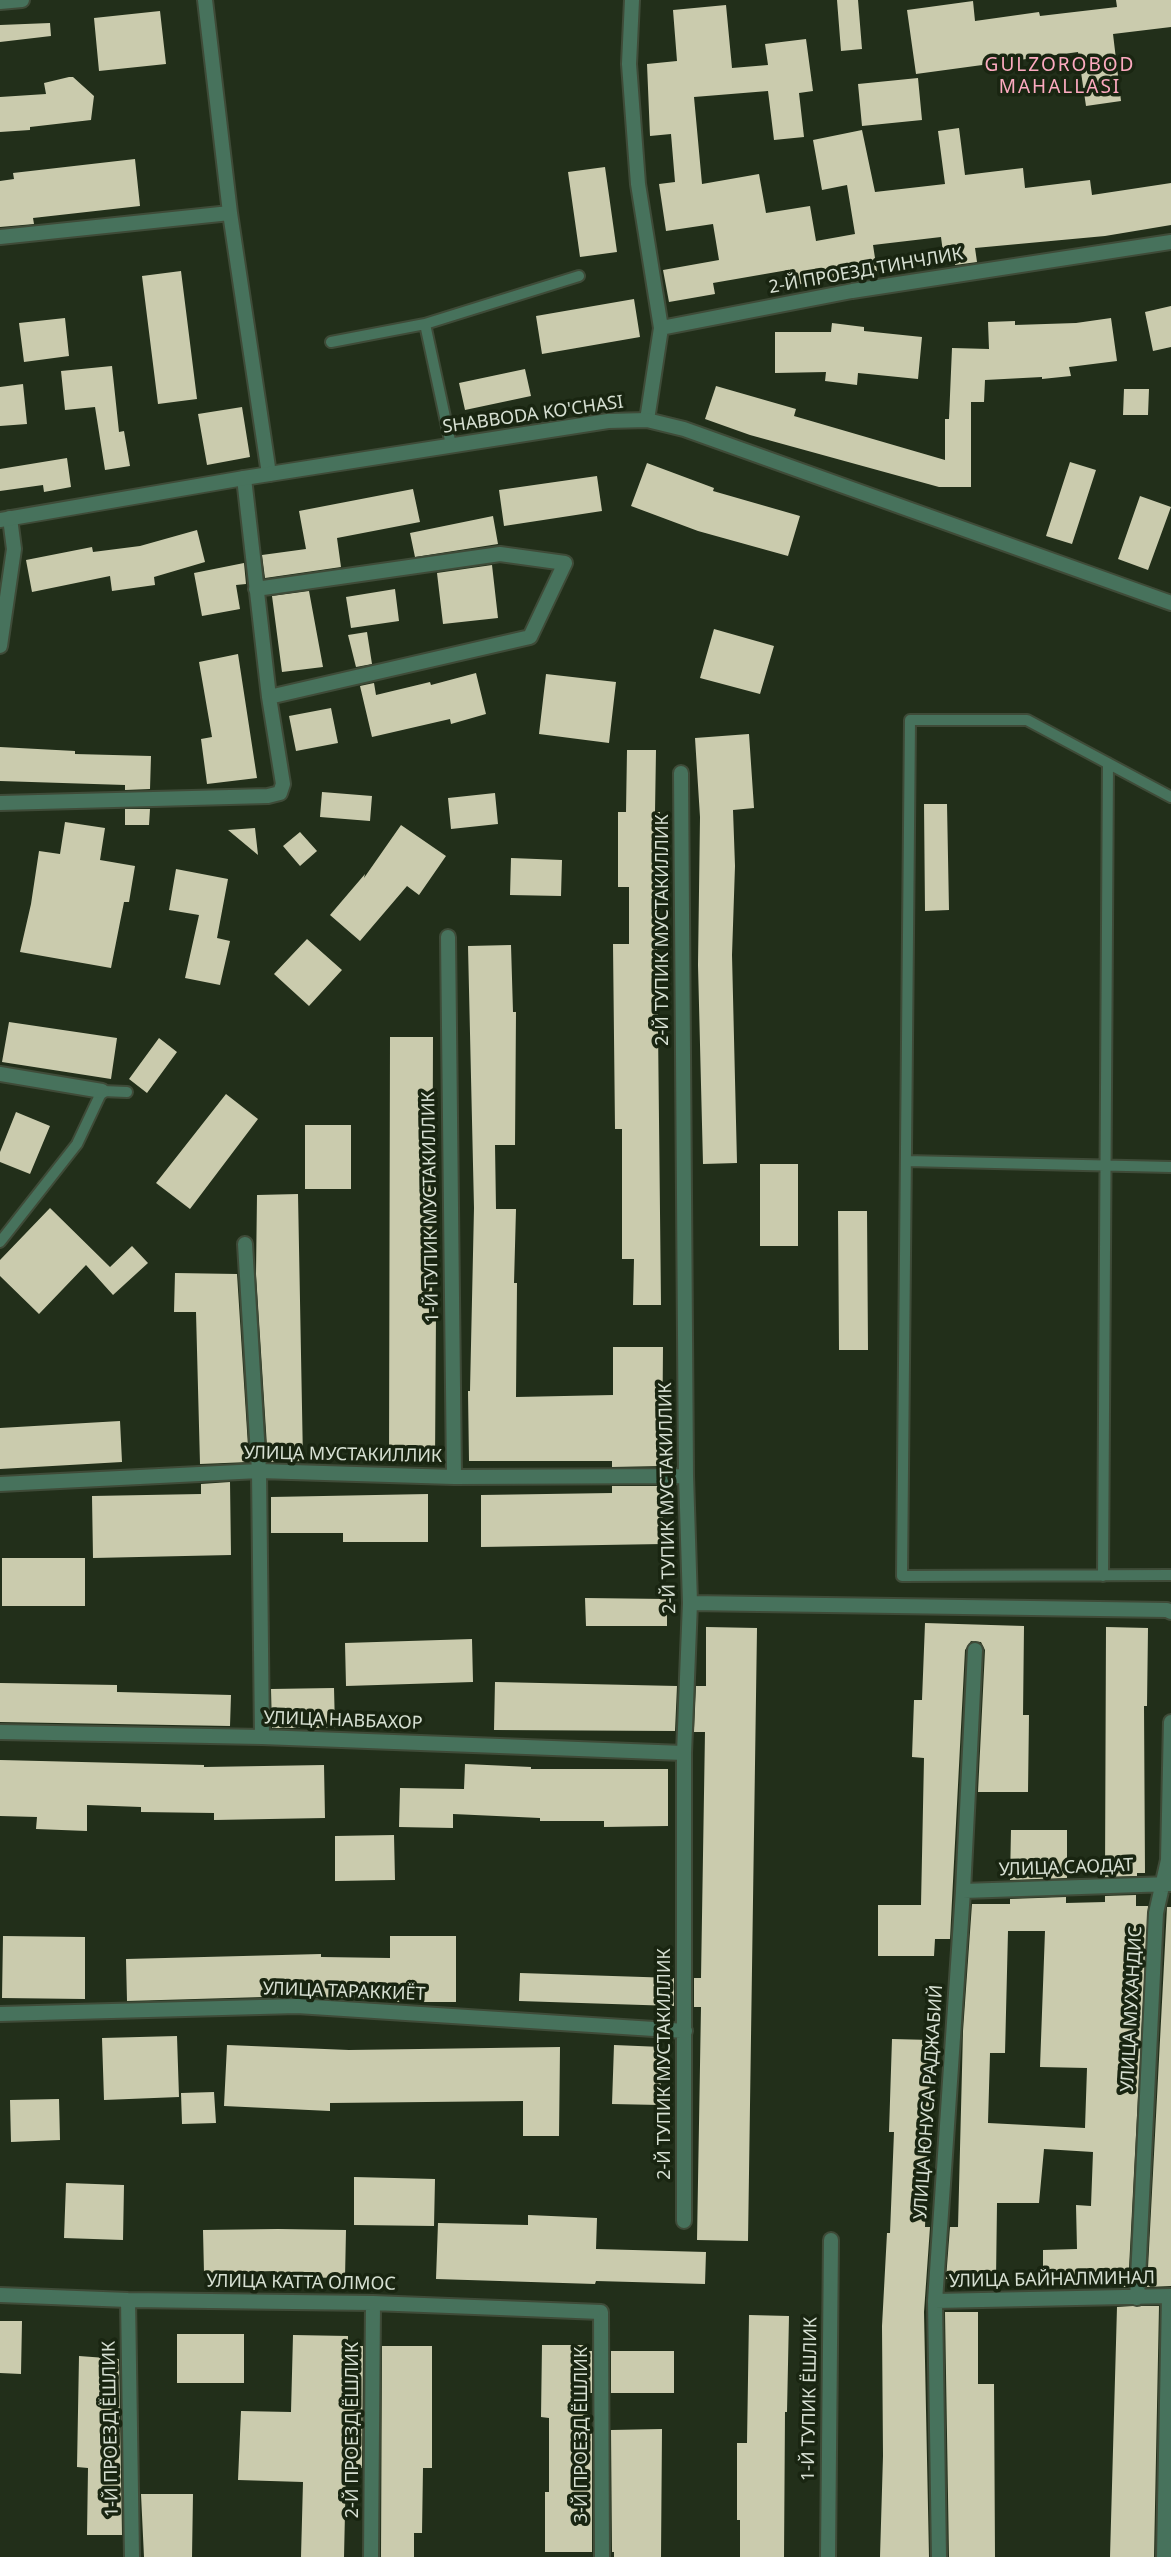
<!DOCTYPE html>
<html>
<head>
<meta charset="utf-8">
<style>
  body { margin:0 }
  canvas { display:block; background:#222f1a }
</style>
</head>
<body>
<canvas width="1171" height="2557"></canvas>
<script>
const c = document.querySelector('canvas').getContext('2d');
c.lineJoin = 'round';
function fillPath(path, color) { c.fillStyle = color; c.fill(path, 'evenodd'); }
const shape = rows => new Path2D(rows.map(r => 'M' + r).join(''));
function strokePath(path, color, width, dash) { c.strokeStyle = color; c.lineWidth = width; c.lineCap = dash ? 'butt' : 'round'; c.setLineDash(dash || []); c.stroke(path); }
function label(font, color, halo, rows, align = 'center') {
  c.font = font + ' "Noto Sans",sans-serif'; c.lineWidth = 7; c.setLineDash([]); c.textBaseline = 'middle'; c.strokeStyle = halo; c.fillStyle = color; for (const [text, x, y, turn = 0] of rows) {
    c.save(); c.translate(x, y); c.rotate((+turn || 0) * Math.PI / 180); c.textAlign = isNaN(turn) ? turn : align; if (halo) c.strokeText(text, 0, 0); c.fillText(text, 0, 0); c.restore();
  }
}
fillPath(shape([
  [837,0,858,0,862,49,841,51],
  [1116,0,1171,0,1171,27,1113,34,1121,101,1086,106,1078,52,916,74,907,10,973,1,975,21,1039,12,1040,16,1117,7],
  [726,5,732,68,768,65,765,44,806,39,813,91,799,93,804,137,774,140,768,91,694,97,702,184,759,174,766,213,810,206,816,241,855,234,847,185,822,190,813,140,862,130,875,192,945,184,938,131,959,128,965,175,1023,168,1025,188,1090,180,1092,195,1171,183,1171,225,1105,236,975,248,977,262,955,265,955,261,944,260,941,237,873,245,877,271,790,286,788,270,713,283,715,294,669,302,663,270,719,260,713,224,666,231,659,184,675,182,671,134,650,136,647,64,677,61,673,10],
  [160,11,166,64,99,71,94,18],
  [50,23,51,36,0,42,0,25],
  [69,77,73,77,94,96,91,120,30,127,30,130,0,132,0,97,46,94,44,83],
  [918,78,922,120,862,126,858,84],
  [135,159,140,206,33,218,34,224,0,227,0,181,14,179,13,173],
  [605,167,617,252,580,257,568,172],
  [181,271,197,399,158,404,142,276],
  [634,299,640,337,542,354,536,316],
  [1171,306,1171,347,1153,351,1145,312],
  [65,318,69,356,24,362,19,323],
  [1111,318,1117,361,1069,367,1071,376,1042,379,1042,377,985,380,984,402,971,402,971,487,939,487,750,435,705,419,716,386,796,409,794,416,945,460,945,419,949,419,952,348,989,349,988,322,1015,321,1015,325,1076,323],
  [832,323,864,327,864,331,922,337,918,379,858,373,857,385,825,381,826,372,775,373,775,332,831,332],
  [112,366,119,432,124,431,130,466,105,470,95,407,65,410,61,371],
  [525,369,531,396,465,410,459,383],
  [23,384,27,424,0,426,0,387],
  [1124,389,1149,389,1148,415,1123,415],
  [242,407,250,457,207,465,198,414],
  [67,458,71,487,44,492,43,485,0,491,0,469],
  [1070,462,1096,470,1072,544,1046,536],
  [647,463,714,488,713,491,800,516,788,556,698,531,631,506],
  [597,476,602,511,504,526,499,490],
  [413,489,420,522,337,538,341,567,265,578,262,555,306,549,299,511],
  [1140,496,1171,507,1148,570,1118,559],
  [493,516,498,544,415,557,410,533],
  [197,530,205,562,154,577,155,585,112,591,110,576,32,592,26,560,92,547,93,552,140,546],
  [244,563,246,584,236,585,240,609,202,616,194,573],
  [492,565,498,618,443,624,437,573],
  [395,589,399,621,351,628,346,597],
  [309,591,323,667,282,672,272,596],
  [714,629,774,646,760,694,700,678],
  [367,632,372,664,356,667,348,635],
  [238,654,257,778,207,784,201,739,212,737,199,662],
  [476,673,486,714,451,724,450,719,372,737,360,686,374,683,376,695,430,682,431,685],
  [546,674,616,682,609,743,539,734],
  [331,708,338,743,296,751,289,716],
  [749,734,754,808,733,810,735,866,732,955,737,1163,703,1164,698,965,700,817,695,738],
  [0,747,75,751,75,754,151,756,150,789,125,790,125,785,0,781],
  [627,750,656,750,655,812,660,812,661,887,658,887,657,936,661,1305,633,1305,634,1259,622,1259,622,1129,615,1129,613,944,629,944,629,887,618,887,618,812,626,812],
  [322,792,372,796,370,821,320,817],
  [495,793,498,824,451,829,448,798],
  [924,804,947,804,949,910,925,911],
  [125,809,150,809,149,825,125,825],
  [65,822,105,828,100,860,135,866,129,902,124,902,111,968,20,952,31,904,39,851,60,854],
  [401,825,446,856,419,895,407,886,360,941,330,915,365,874,364,878],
  [255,828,258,855,228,830],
  [300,832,317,851,300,866,283,846],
  [511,858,562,860,561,896,510,895],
  [176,869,228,879,217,938,230,941,220,985,185,978,199,915,169,910],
  [307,939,342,970,309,1006,274,974],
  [511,945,513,1012,516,1012,515,1145,495,1145,496,1209,516,1209,514,1283,517,1283,516,1397,613,1395,613,1347,663,1347,662,1466,612,1467,612,1461,469,1461,468,1391,470,1391,474,1208,468,946],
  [9,1022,117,1038,111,1079,2,1062],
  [390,1037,433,1037,432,1314,436,1314,435,1461,389,1462],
  [159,1038,177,1052,147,1093,129,1079],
  [226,1094,258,1119,190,1209,156,1183],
  [16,1112,50,1126,30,1174,0,1162,0,1152],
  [305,1125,351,1125,351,1189,305,1189],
  [760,1164,798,1164,798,1246,760,1246],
  [298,1194,303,1461,268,1462,256,1274,257,1195],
  [50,1208,110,1267,132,1246,148,1263,113,1295,86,1265,39,1314,0,1276,0,1260],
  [838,1211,867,1211,868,1350,839,1350],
  [175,1273,237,1274,249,1462,200,1464,196,1312,174,1312],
  [120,1421,122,1462,0,1469,0,1428],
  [230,1482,231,1555,93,1558,92,1496,201,1494,201,1484],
  [612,1486,662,1486,663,1544,481,1547,481,1495,612,1493],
  [428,1494,428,1542,343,1542,343,1533,271,1533,271,1497],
  [2,1558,85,1558,85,1606,2,1606],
  [585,1598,667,1599,667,1626,586,1626],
  [925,1623,1024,1626,1023,1715,1029,1715,1028,1792,978,1792,985,1650,981,1642,971,1641,965,1650,950,1939,935,1939,934,1956,878,1956,878,1905,921,1905,924,1758,912,1757,914,1700,922,1700],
  [706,1627,757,1628,748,2241,697,2240,701,2007,694,2007,694,1978,701,1978,705,1732,694,1732,696,1686,706,1686],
  [1106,1627,1148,1628,1147,1706,1144,1706,1145,1873,1137,1873,1137,1876,1105,1877],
  [472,1639,473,1682,346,1686,345,1643],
  [495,1682,677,1686,675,1731,494,1730],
  [0,1683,117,1685,117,1692,231,1695,230,1726,0,1722],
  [334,1688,335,1728,272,1728,271,1689],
  [0,1760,204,1765,204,1767,324,1765,325,1818,214,1820,214,1813,141,1812,141,1807,87,1805,87,1831,36,1829,37,1817,0,1816],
  [465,1764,531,1767,531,1769,668,1769,668,1826,604,1827,604,1821,540,1821,540,1818,453,1814,453,1828,399,1827,400,1788,464,1789],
  [1011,1830,1067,1830,1067,1878,1010,1880],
  [394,1835,395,1880,335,1881,335,1836],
  [1136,1895,1136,1906,1148,1906,1128,2287,1118,2287,1118,2284,1043,2283,1043,2250,1077,2249,1076,2205,1091,2206,1093,2152,1044,2149,1039,2203,997,2203,996,2279,946,2279,950,2227,958,2227,963,2031,972,1904,1010,1904,1010,1899,1066,1897,1066,1903,1105,1902,1105,1896],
  [1008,1931,1045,1931,1040,2067,1087,2068,1085,2128,988,2123,990,2053,1005,2053],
  [1167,1907,1171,1907,1171,2286,1147,2287],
  [3,1936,85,1937,85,1999,2,1998],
  [390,1936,456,1936,456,2002,390,2002,390,2000,298,1996,127,2001,126,1959,321,1954,321,1957,390,1958],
  [520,1973,674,1978,674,2006,519,2001],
  [177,2036,179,2097,104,2100,102,2038],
  [892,2039,931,2040,925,2227,930,2227,924,2312,929,2557,880,2557,883,2456,882,2326,887,2233,890,2233,894,2132,889,2132],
  [227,2045,349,2050,560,2047,559,2136,523,2136,523,2101,330,2103,330,2111,224,2106],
  [614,2045,662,2047,660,2105,612,2104],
  [214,2092,216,2123,182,2124,181,2093],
  [59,2099,60,2140,11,2142,10,2100],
  [354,2177,435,2179,434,2226,354,2225],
  [66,2183,124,2185,123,2240,64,2238],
  [528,2215,597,2218,596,2249,706,2252,705,2284,596,2281,595,2284,436,2279,438,2223,528,2225],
  [278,2229,346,2230,345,2278,275,2277,275,2271,204,2273,203,2230],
  [1133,2306,1159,2306,1154,2557,1110,2557,1117,2307],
  [945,2312,978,2312,978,2384,994,2384,995,2557,949,2557],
  [749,2315,789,2316,787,2412,785,2412,784,2557,740,2557,740,2520,737,2520,737,2443,747,2443],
  [0,2321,22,2321,21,2374,0,2373],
  [177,2334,244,2334,244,2383,177,2383],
  [293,2335,348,2336,348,2346,363,2346,362,2468,346,2468,344,2557,301,2557,303,2482,238,2480,241,2411,291,2412],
  [542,2345,588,2345,588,2351,592,2351,592,2393,588,2393,587,2430,592,2430,592,2552,545,2552,545,2492,549,2492,549,2418,541,2417],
  [382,2346,432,2346,432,2468,423,2468,422,2533,414,2533,414,2557,381,2557],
  [611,2351,674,2351,674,2393,611,2393],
  [79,2356,119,2359,122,2535,87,2535,88,2468,77,2467],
  [662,2429,661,2557,614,2557,614,2552,612,2552,611,2430],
  [141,2494,193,2494,192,2557,144,2557]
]), '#cacbad');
const service = shape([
  [425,324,451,445],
  [331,342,425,324,579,276],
  [1171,797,1027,720,910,720,902,1576,1171,1575],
  [906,1161,1171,1167],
  [0,1242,77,1144,102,1091,127,1092],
  [1103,1576,1108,763]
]);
const minor = shape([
  [205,0,230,213,269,474],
  [632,0,629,64,638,184,661,328],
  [0,2,22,0],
  [0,237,230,213],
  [647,420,661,328,852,291,1171,242],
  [256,589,500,554,565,563,530,637,269,697],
  [0,646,14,549,10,518],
  [681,773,686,1476,690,1603,684,1753,684,2221],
  [0,803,268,796,280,793,283,784,269,697,244,478],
  [448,937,454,1477],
  [0,1074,102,1091],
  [245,1244,259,1471,262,1737],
  [0,1484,259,1471,454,1477,686,1476],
  [690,1603,1167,1610,1171,1612],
  [0,1732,262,1737,684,1753],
  [963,1891,1170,1884],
  [0,2014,297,2006,685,2031],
  [0,2295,128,2300,373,2303,601,2312,602,2557],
  [1137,2298,1156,1913,1168,1860,1171,1722],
  [128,2300,132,2557],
  [935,2301,1171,2296],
  [371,2557,373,2303],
  [828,2557,831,2240],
  [939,2557,935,2301,963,1891,975,1650],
  [1164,2557,1169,2297]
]);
const tertiary = shape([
  [0,520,244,478,608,421,647,420,684,429,1171,603]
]);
strokePath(service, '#3f4b38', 14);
strokePath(minor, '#3f4b38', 18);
strokePath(tertiary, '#3f4b38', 18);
strokePath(service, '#47725c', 10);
strokePath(minor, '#47725c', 14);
strokePath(tertiary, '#47725c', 14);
label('18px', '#d7e0d3', '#192511', [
  ["2-Й ПРОЕЗД ТИНЧЛИК",866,271,-10],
  ["SHABBODA KO'CHASI",533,415,-8],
  ["2-Й ТУПИК МУСТАКИЛЛИК",663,930,-90],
  ["1-Й ТУПИК МУСТАКИЛЛИК",431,1207,-91],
  ["УЛИЦА МУСТАКИЛЛИК",343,1455,1],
  ["2-Й ТУПИК МУСТАКИЛЛИК",668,1498,-91],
  ["УЛИЦА НАВБАХОР",343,1721,2],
  ["УЛИЦА САОДАТ",1066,1868,-2],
  ["УЛИЦА ТАРАККИЁТ",344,1992,2],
  ["УЛИЦА МУХАНДИС",1132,2009,-87],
  ["2-Й ТУПИК МУСТАКИЛЛИК",665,2064,-90],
  ["УЛИЦА ЮНУСА РАДЖАБИЙ",929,2102,-86],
  ["УЛИЦА БАЙНАЛМИНАЛ",1052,2280,-1],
  ["УЛИЦА КАТТА ОЛМОС",301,2283,1],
  ["1-Й ТУПИК ЁШЛИК",810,2399,-89],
  ["1-Й ПРОЕЗД ЁШЛИК",111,2429,-91],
  ["2-Й ПРОЕЗД ЁШЛИК",353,2430,-90],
  ["3-Й ПРОЕЗД ЁШЛИК",582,2435,-90]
]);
c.letterSpacing = '2px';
label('19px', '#fdaac0', '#192511', [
  ["GULZOROBOD",1060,66],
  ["MAHALLASI",1060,88]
]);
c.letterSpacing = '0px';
</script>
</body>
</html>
